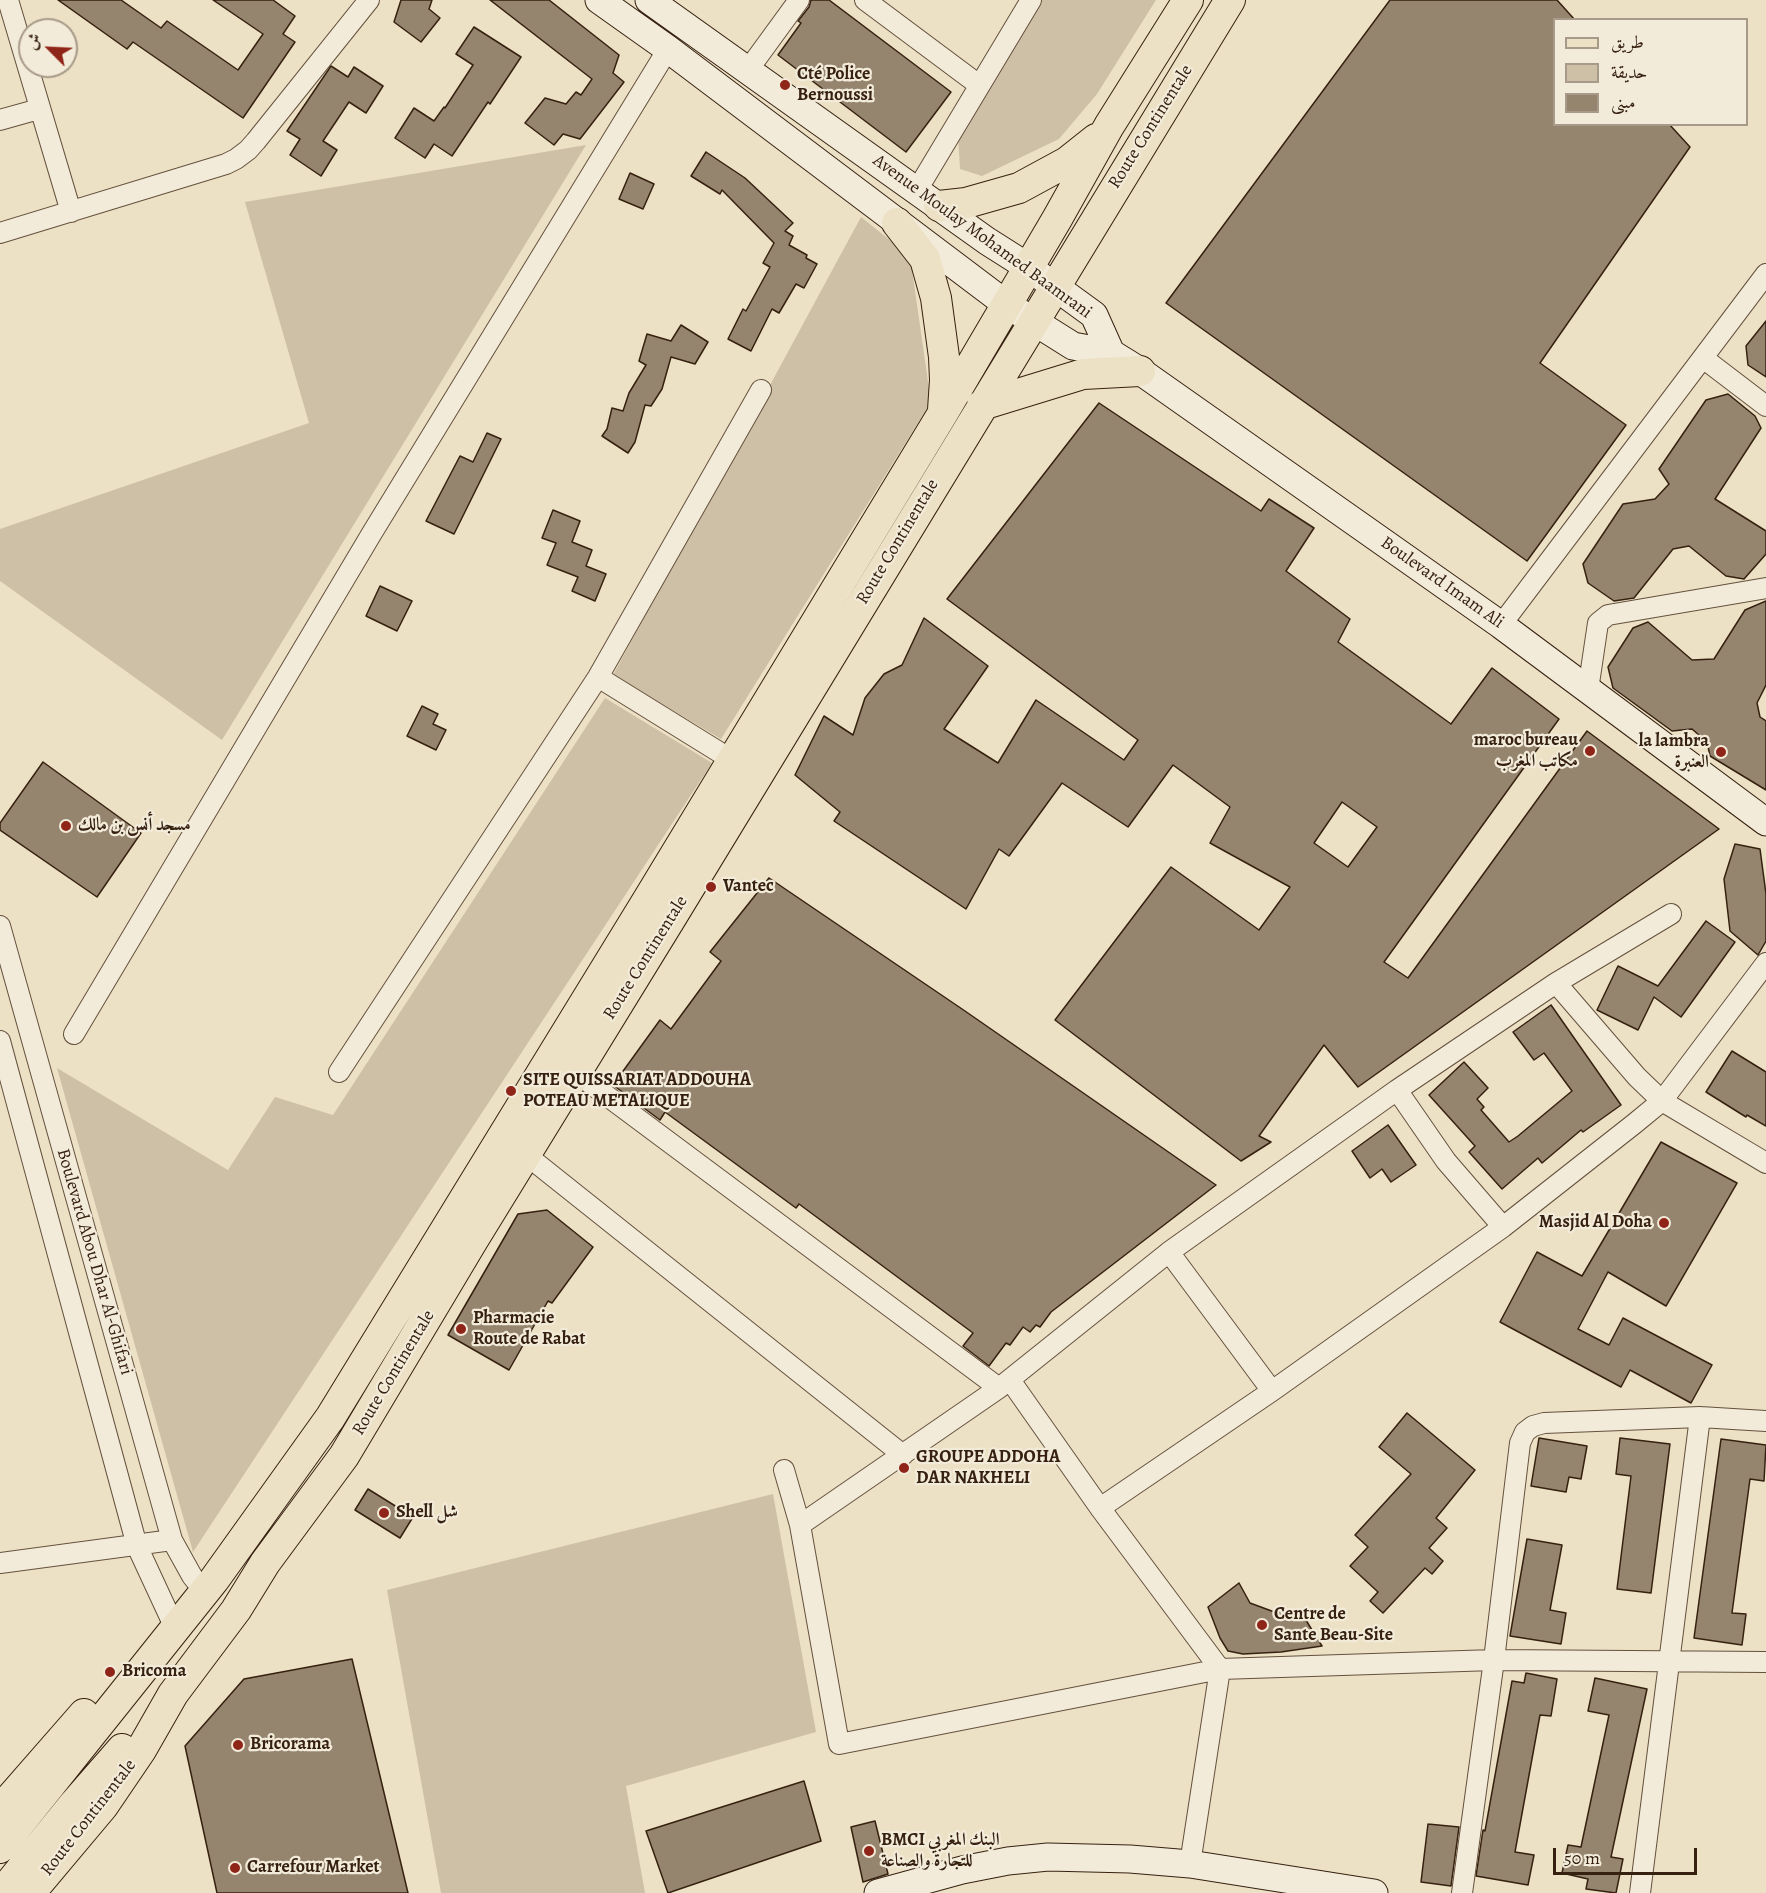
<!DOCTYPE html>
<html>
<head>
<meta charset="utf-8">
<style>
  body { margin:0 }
  #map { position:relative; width:1766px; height:1893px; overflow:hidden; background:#ece0c5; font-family:Alegreya,Amiri,serif }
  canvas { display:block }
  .legend { position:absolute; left:1553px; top:18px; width:195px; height:108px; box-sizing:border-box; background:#f3ebd9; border:2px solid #a79a89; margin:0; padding:8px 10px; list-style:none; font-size:18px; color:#362110 }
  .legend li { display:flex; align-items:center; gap:12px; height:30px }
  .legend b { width:30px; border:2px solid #a79a89 }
  .north { position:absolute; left:18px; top:18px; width:60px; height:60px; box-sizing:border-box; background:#f3ebd9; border:2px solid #a79a89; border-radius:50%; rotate:294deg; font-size:16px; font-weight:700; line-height:24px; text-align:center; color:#362110 }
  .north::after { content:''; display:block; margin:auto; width:21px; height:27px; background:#8f2418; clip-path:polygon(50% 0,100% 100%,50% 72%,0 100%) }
  .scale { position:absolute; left:1553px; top:1848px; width:144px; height:27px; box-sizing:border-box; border:3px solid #362110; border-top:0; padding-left:8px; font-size:18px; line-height:21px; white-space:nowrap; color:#362110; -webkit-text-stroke:4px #f3ebd9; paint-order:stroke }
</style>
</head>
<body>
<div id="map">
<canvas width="1766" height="1893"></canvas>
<ul class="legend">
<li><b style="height:8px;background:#ece0c5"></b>طريق</li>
<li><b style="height:16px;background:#cdc0a6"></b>حديقة</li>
<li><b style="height:16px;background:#95846e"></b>مبنى</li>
</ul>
<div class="north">ش</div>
<div class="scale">50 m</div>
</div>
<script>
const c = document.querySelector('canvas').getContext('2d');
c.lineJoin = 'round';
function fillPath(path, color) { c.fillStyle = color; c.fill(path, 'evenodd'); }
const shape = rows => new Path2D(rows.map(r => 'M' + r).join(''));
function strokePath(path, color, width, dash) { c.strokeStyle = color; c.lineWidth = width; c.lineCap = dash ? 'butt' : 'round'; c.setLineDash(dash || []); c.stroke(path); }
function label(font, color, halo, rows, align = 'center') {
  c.font = font + ' Alegreya,Amiri,serif'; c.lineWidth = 4.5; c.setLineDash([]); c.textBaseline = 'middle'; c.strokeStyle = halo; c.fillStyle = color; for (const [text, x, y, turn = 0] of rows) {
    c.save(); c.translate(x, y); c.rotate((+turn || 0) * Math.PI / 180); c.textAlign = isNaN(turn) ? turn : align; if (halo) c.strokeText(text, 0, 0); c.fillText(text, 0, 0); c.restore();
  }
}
fillPath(shape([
  [1041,0,1156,0,1097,94,1059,139,982,176,960,169,958,136,994,81],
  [586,145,222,740,0,581,0,529,309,423,245,202],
  [861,217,910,256,931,402,721,739,613,675],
  [605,698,712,763,193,1552,57,1068,228,1170,275,1097,333,1115],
  [773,1494,816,1732,626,1786,645,1893,441,1893,387,1590]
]), '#cdc0a6');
const building = shape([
  [58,0,121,0,161,28,167,21,238,70,263,34,213,0,273,0,295,16,283,34,295,42,243,118,133,42,127,49,58,0],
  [401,0,432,0,429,9,440,18,421,42,394,22,401,0],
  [490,0,549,0,619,55,613,73,624,82,580,139,563,134,554,145,525,123,545,98,566,104,576,92,581,95,592,79,490,0],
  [811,0,829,0,951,92,906,152,778,55,801,23,798,21,809,7,811,0],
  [1390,0,1557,0,1575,20,1554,20,1554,124,1669,124,1690,147,1540,363,1626,425,1527,561,1166,303,1390,0],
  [474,27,521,57,490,104,488,102,452,156,434,144,425,158,395,138,414,108,434,121,444,107,445,108,473,65,456,54,474,27],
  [331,66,348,77,354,67,383,86,366,113,349,102,323,141,337,150,321,176,290,155,300,139,287,131,331,66],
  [706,152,745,178,793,223,785,231,793,236,789,245,807,255,806,258,817,264,804,288,796,284,779,313,772,309,751,351,728,339,743,309,746,311,770,267,763,263,774,243,722,190,720,194,691,176,706,152],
  [630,173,654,184,643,209,619,199,630,173],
  [1766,321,1766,377,1748,365,1746,346,1766,321],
  [681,325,708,342,695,364,671,357,662,389,651,406,645,405,635,442,628,453,602,436,607,429,612,408,623,411,629,393,646,365,639,361,647,334,671,341,681,325],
  [1728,394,1755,416,1761,428,1715,499,1766,531,1766,554,1744,579,1726,576,1689,546,1673,549,1634,598,1614,601,1588,583,1583,564,1623,504,1655,499,1669,484,1659,469,1706,400,1728,394],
  [1099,403,1261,511,1269,499,1314,528,1286,571,1350,619,1338,642,1451,724,1492,668,1559,719,1384,962,1408,978,1587,731,1719,829,1358,1087,1324,1045,1259,1136,1271,1142,1241,1161,1055,1020,1171,867,1259,930,1290,887,1210,843,1230,807,1173,765,1128,827,1062,783,1009,856,999,849,966,909,834,821,840,812,795,775,824,716,853,735,865,698,884,674,902,665,924,618,988,666,944,729,998,763,1036,700,1124,760,1138,740,947,599,1099,403],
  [1342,802,1377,827,1348,867,1314,843,1342,802],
  [487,433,501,439,454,534,426,521,460,456,473,462,487,433],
  [553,510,580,521,572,542,592,550,586,566,606,574,595,601,572,591,578,577,547,565,556,543,542,538,553,510],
  [380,586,412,601,397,631,366,616,380,586],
  [1766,601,1766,685,1757,703,1760,717,1766,721,1766,790,1710,756,1707,742,1692,729,1672,731,1613,688,1608,667,1633,628,1648,622,1692,660,1714,659,1745,610,1766,601],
  [422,706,438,714,433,724,446,730,436,750,407,736,422,706],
  [43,762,141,833,97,897,0,830,0,823,43,762],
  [1735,844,1760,849,1766,894,1766,941,1758,955,1730,931,1724,879,1735,844],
  [769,878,965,1011,1216,1185,1051,1312,1040,1327,1036,1325,1030,1332,1023,1327,1010,1345,1006,1343,989,1366,963,1346,973,1333,799,1204,796,1208,665,1112,660,1120,613,1085,660,1020,671,1029,721,961,710,952,769,878],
  [1706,921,1735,942,1681,1017,1654,997,1638,1030,1597,1010,1618,966,1658,986,1706,921],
  [1551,1005,1621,1105,1583,1132,1581,1130,1542,1163,1538,1158,1502,1189,1469,1152,1475,1146,1429,1095,1464,1062,1488,1088,1477,1099,1484,1107,1481,1110,1509,1142,1518,1136,1572,1091,1544,1053,1534,1060,1513,1032,1551,1005],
  [1732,1051,1766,1072,1766,1126,1747,1115,1746,1117,1706,1092,1732,1051],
  [1388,1125,1416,1165,1391,1182,1382,1169,1370,1178,1352,1151,1388,1125],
  [1661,1142,1737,1183,1666,1306,1608,1272,1578,1329,1609,1345,1623,1318,1712,1365,1691,1403,1630,1370,1621,1387,1500,1322,1537,1252,1582,1276,1661,1142],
  [547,1210,593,1247,552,1303,548,1301,509,1370,448,1335,518,1214,547,1210],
  [1407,1413,1475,1470,1436,1518,1447,1528,1429,1548,1443,1561,1432,1574,1425,1568,1383,1613,1370,1601,1378,1592,1350,1566,1368,1547,1355,1535,1411,1474,1379,1447,1407,1413],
  [1539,1438,1587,1446,1581,1479,1569,1477,1566,1492,1531,1486,1539,1438],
  [1620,1438,1670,1444,1651,1593,1617,1589,1631,1476,1616,1474,1620,1438],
  [1721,1439,1766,1445,1764,1481,1750,1479,1732,1613,1746,1614,1742,1645,1694,1638,1721,1439],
  [368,1489,413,1517,400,1538,355,1510,368,1489],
  [1527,1539,1562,1545,1550,1610,1566,1613,1561,1644,1510,1636,1527,1539],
  [1239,1583,1250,1603,1277,1613,1299,1609,1322,1646,1281,1652,1243,1654,1228,1651,1220,1638,1208,1607,1239,1583],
  [352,1659,408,1893,217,1893,185,1746,244,1679,352,1659],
  [1526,1673,1557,1679,1551,1716,1540,1715,1515,1852,1534,1855,1528,1885,1476,1876,1483,1830,1485,1831,1512,1681,1524,1683,1526,1673],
  [1595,1678,1647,1689,1611,1857,1623,1859,1616,1893,1586,1889,1588,1879,1562,1873,1568,1845,1581,1847,1609,1715,1588,1711,1595,1678],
  [804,1781,821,1841,668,1893,646,1831,804,1781],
  [875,1821,888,1874,863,1882,851,1827,875,1821],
  [1428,1824,1459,1827,1451,1886,1421,1882,1428,1824]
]);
fillPath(building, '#95846e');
strokePath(building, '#362110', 1.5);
const street = shape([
  [8,0,71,212],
  [865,0,979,85],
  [748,70,799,0],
  [0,120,39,109],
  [917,190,1031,0],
  [0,233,226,164,236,159,248,150,256,141,369,0],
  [1703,358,1766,406],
  [1501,625,1766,274],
  [598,677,732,760],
  [1588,690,1598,623,1608,615,1766,588],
  [1671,914,1556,983,1397,1090,1169,1252,999,1388,800,1525,839,1744,1220,1669,1494,1660,1766,1662],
  [0,926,172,1540,192,1576,204,1591],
  [1556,983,1637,1077,1662,1101,1766,1163],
  [74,1034,372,533,668,49],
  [0,1041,137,1546,175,1628],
  [339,1072,598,677,761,390],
  [575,1072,999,1388],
  [1397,1090,1446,1161,1503,1227],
  [525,1154,903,1455],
  [1169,1252,1272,1391],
  [1010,1380,1100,1508,1220,1669,1190,1864],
  [784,1470,800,1525],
  [1100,1508,1272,1391,1503,1227,1634,1124,1662,1101,1766,963],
  [0,1563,172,1540],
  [1462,1893,1494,1660,1520,1443,1525,1432,1533,1426,1544,1423,1700,1417,1766,1421],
  [1640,1893,1700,1417]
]);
const secondary = shape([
  [599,0,668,49,1006,304,1073,346,1111,353,1140,371,1501,625,1766,822],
  [649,0,987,241,1028,267,1094,315,1111,353],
  [878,1893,962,1870,1008,1861,1048,1857,1130,1859,1190,1864,1374,1893]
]);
const primary = shape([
  [939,206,966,203,1019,188,1067,162,1096,139],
  [897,223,925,259,936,298,944,357,945,380,943,410],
  [982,405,1083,374,1140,371],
  [0,1810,84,1714],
  [0,1848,214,1580,330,1418,647,901,943,413,1057,219,1109,126,1188,0],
  [2,1893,74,1804,122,1749],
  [30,1893,103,1806,141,1750,173,1694,236,1610,265,1563,344,1456,473,1240,671,918,1230,0]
]);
strokePath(street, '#64513d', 22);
strokePath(secondary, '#362110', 29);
strokePath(primary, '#362110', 32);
strokePath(street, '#f3ebd9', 20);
strokePath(secondary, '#f3ebd9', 27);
strokePath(primary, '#ece0c5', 30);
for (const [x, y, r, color] of [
  [785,85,6,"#8f2418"],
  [1590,751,6,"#8f2418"],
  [1721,752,6,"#8f2418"],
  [66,826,6,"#8f2418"],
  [711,887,6,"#8f2418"],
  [511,1091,6,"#8f2418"],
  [1664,1223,6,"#8f2418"],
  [461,1329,6,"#8f2418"],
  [904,1468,6,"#8f2418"],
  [384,1513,6,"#8f2418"],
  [1262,1625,6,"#8f2418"],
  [110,1672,6,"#8f2418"],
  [238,1745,6,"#8f2418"],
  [869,1851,6,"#8f2418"],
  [235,1868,6,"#8f2418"]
]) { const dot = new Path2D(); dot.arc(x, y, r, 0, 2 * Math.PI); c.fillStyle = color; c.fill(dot); strokePath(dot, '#f3ebd9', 2); }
label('bold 18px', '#362110', '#f3ebd9', [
  ["Cté Police",797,75],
  ["Bernoussi",797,96],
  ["maroc bureau",1578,741,"right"],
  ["مكاتب المغرب",1578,762,"right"],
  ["la lambra",1709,742,"right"],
  ["العنبرة",1709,763,"right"],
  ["مسجد أنس بن مالك",78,826],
  ["Vantec",723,887],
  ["SITE QUISSARIAT ADDOUHA",523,1081],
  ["POTEAU METALIQUE",523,1102],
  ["Masjid Al Doha",1652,1223,"right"],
  ["Pharmacie",473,1319],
  ["Route de Rabat",473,1340],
  ["GROUPE ADDOHA",916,1458],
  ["DAR NAKHELI",916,1479],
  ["Shell شل",396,1513],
  ["Centre de",1274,1615],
  ["Sante Beau-Site",1274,1636],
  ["Bricoma",122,1672],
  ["Bricorama",250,1745],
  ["BMCI البنك المغربي",881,1841],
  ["للتجارة والصناعة",881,1862],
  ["Carrefour Market",247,1868]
], 'left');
label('18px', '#362110', '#f3ebd9', [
  ["Route Continentale",1151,127,-58],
  ["Avenue Moulay Mohamed Baamrani",982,237,36],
  ["Route Continentale",898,542,-59],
  ["Boulevard Imam Ali",1442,583,35],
  ["Route Continentale",646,958,-58],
  ["Boulevard Abou Dhar Al-Ghifari",94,1262,74],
  ["Route Continentale",394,1373,-59],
  ["Route Continentale",89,1818,-52]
]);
</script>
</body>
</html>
